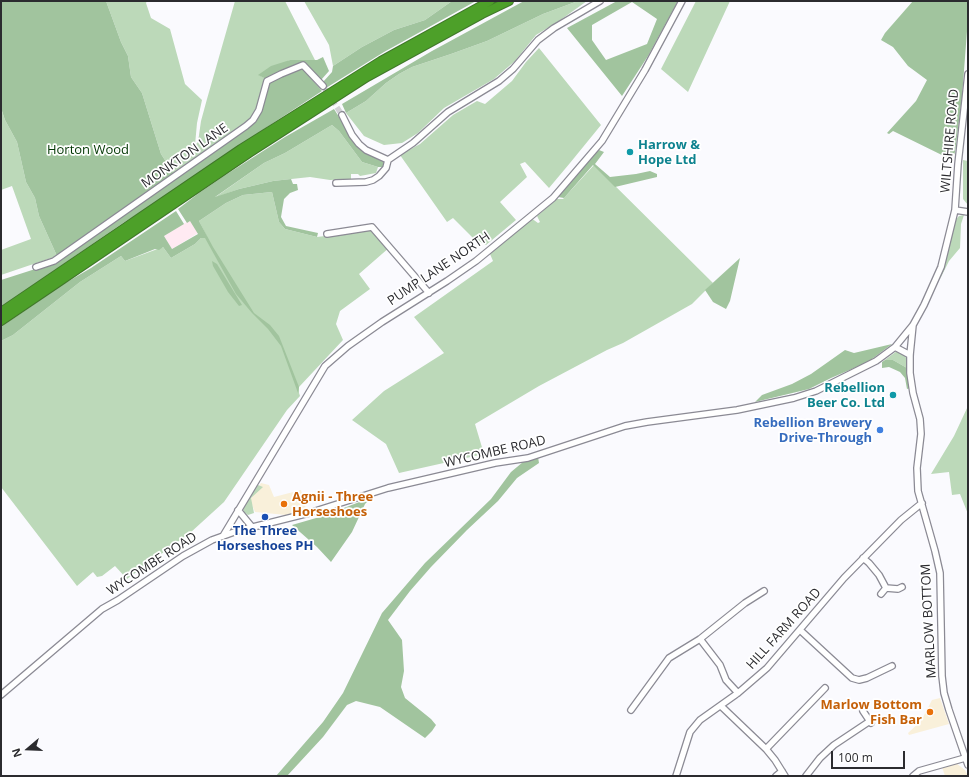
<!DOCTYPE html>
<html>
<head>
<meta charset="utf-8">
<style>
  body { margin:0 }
  #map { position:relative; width:969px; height:777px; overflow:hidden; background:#fafafe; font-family:"Open Sans",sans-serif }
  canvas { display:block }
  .frame { position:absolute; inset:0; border:2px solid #2b2b2f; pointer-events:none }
  .north { position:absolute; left:8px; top:729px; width:40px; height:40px; -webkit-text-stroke:3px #fff; paint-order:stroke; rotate:251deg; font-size:11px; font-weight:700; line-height:16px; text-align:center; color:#2b2b2f }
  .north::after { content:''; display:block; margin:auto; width:14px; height:18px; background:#2b2b2f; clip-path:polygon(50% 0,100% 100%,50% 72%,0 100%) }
  .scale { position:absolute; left:831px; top:751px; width:74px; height:18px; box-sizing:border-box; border:2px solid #2b2b2f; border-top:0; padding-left:5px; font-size:12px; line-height:14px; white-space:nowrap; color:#2b2b2f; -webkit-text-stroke:3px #fff; paint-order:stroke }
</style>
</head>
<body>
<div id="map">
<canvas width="969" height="777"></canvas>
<div class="frame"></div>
<div class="north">N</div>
<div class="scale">100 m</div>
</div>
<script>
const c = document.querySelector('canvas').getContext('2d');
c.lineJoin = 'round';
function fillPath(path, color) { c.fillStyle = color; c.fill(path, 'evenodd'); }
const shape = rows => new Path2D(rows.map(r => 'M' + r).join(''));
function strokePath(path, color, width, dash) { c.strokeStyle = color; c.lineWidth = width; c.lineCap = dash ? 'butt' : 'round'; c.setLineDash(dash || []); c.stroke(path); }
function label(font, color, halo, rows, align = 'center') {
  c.font = font + ' "Open Sans",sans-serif'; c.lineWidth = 3.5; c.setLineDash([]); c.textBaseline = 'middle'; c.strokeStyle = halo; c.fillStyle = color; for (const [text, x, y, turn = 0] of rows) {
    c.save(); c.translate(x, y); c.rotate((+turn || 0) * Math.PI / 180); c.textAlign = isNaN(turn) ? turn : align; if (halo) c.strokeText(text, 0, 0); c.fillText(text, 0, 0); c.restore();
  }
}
fillPath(shape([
  [261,483,269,485,274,497,301,490,306,509,286,515,255,512,250,500],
  [940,698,949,724,909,735,908,733,921,721,932,700],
  [956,763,965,770,968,776,945,776,942,767]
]), '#f9f0da');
fillPath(shape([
  [190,220,198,233,172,249,164,236]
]), '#ffeaf2');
fillPath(shape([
  [106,1,147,1,146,3,151,18,170,29,185,84,202,100,197,123,195,145,198,142,201,121,207,99,235,1,285,1,315,60,290,60,259,75,266,79,257,106,250,121,174,174,161,154,142,93,131,77,128,56,121,42],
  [304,1,452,1,425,20,394,30,362,47,333,66,329,45],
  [578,1,587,1,559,21,536,35,515,61,494,79,444,108,418,133,402,143,384,145,364,136,346,113,366,101,386,83,399,74,412,67,451,54,487,41,543,14],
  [696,1,730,1,688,92,661,69],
  [539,48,601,125,570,163,549,188,525,162,520,164,527,177,500,202,516,220,486,245,473,238,453,218,447,222,400,155,420,144,453,115,477,101,485,104,512,81,526,62],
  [1,108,5,120,17,142,26,182,35,198,39,216,57,256,1,275,1,250,31,239,12,186,1,190],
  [332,125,339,131,362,162,378,167,376,173,360,176,358,174,351,174,351,179,330,180,310,177,273,181,239,189,214,198,264,163,285,153],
  [963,160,968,161,968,205,963,199],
  [594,165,713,283,692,304,623,343,607,350,539,386,475,424,484,454,399,473,386,444,352,420,384,391,444,353,414,317,493,261,490,254,531,218,538,223,540,222,537,216,557,199,563,199],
  [272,192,279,222,285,229,317,237,373,230,390,247,359,274,370,289,340,311,336,324,343,340,299,387,299,393,300,396,287,410,224,502,190,533,127,579,115,566,102,576,97,577,93,572,77,586,1,487,1,341,13,335,80,282,121,256,125,261,163,247,171,258,195,244,201,238,207,237,199,221,226,203,243,195],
  [964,215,961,224,960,248,949,261,940,279,948,250,954,222,959,216],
  [897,351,905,355,907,361,907,368,893,360,885,360,882,362],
  [968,406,968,514,960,494,952,495,949,472,931,474,954,436],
  [258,485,263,487,251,498,254,513,248,515,244,512,243,509,245,502]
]), '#bcd9b9');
fillPath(shape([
  [1,1,106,1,121,42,128,56,131,77,142,93,161,154,174,174,57,256,39,216,35,198,26,182,17,142,5,120,1,108],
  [452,1,476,1,384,52,326,88,323,82,332,72,333,66,362,47,394,30,425,20],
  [524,1,578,1,543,14,487,41,451,54,412,67,399,74,386,83,366,101,346,113,342,104,432,51],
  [617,1,678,1,648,56,622,96,567,28],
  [632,2,657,19,647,44,606,60,592,40,592,25],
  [913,1,968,1,968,18,962,97,955,152,952,160,893,131,889,134,887,133,916,101,927,80,908,66,893,47,881,40,885,33],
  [323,57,329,71,321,80,302,63,266,79,258,75,271,66,290,60,317,60],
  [302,68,322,91,270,125,155,203,123,223,1,307,1,280,54,263,256,118,269,82],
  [334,109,358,147,366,153,385,163,383,167,378,167,362,162,339,131,332,125,285,153,264,163,215,197,239,189,273,181,291,179,293,184,297,184,298,190,290,193,284,199,281,217,286,226,318,233,317,237,285,229,279,222,272,192,243,195,226,203,199,221,213,247,254,313,270,325,279,336,299,387,298,393,281,346,268,329,252,313,236,294,205,238,201,238,195,244,171,258,163,247,159,250,155,249,125,261,121,256,80,282,13,335,1,341,1,327,62,285,91,268,176,211,184,224,164,236,172,249,198,234,190,221,187,223,178,209,199,193,224,176,285,137],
  [599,150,604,152,595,164,610,177,636,174,650,171,657,174,657,177,615,187,593,165,564,198,558,197,578,172],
  [740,258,730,301,726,309,713,302,705,290],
  [212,261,217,264,242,305,239,306,228,292,213,266],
  [892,344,868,362,831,378,809,389,755,402,762,395,792,384,811,374,845,350,854,353],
  [885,360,893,360,907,368,910,388,907,389,905,378,900,372,889,367,882,368,882,362],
  [538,457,539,463,517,478,498,501,467,530,431,567,410,591,388,620,402,640,404,671,401,687,405,698,431,719,436,725,432,731,425,738,380,707,356,701,347,705,323,737,287,776,276,776,323,722,343,693,382,613,425,563,491,499,511,472,523,462],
  [369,500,365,504,352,532,331,562,317,547,292,525,323,516,362,501]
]), '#a1c49e');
strokePath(shape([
  [323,86,342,115]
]), '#d1d1d5', 5.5, [5.5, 3]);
const minor = shape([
  [342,115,352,135,359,144,366,150,388,160],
  [388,160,413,143,448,112,499,81,513,69,538,40,554,28,600,1],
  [336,183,366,182,373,180,379,176,386,168,388,160],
  [955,210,968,212],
  [327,234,372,227,429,293],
  [36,267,54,261,246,126,253,120,259,110,267,81,281,74,303,65,323,86],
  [913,325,910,355,910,373,913,393,920,419,921,434,917,468,918,491,935,551,940,573,942,676,944,693,949,710,968,765],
  [895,347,910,355],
  [238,510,252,527],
  [223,536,325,366,348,346,382,322,447,281,476,261,553,198,602,141,645,70,682,1],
  [863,558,869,563,879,575,886,588],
  [881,594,886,588,898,589,902,587],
  [800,630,852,678,859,680,867,678,892,666],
  [700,639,720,665,726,680,738,693],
  [1,695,102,609,118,600,183,556,212,540,237,531,309,513,388,488,495,463,528,458,625,426,647,422,737,410,794,398,816,391,876,361,895,347,913,325,924,305,941,267,955,210,958,164,968,74],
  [721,706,766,749,775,760,785,776],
  [631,710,669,658,700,639,745,603,764,591],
  [863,711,871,723],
  [766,749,825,688],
  [676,776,690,732,700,720,738,693,767,668,844,578,901,520,922,503],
  [776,776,782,771],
  [806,776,820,758,834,745,870,721],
  [913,776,919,771,965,758]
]);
const highway = shape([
  [1,312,241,149,381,61,490,1],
  [1,321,249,153,367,77,482,14,509,1]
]);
strokePath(minor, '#8b8a94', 8);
strokePath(highway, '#41772b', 10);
strokePath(minor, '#fff', 5.5);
strokePath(highway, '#4da029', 8);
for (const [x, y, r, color] of [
  [630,152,4,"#0f9aa8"],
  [893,395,4,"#0f9aa8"],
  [880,430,4,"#3f7fe0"],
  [284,504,4,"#e8710a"],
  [265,517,4,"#1a4fb4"],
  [930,712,4,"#e8710a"]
]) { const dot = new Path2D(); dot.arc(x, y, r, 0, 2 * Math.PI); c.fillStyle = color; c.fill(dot); strokePath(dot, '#fff', 1.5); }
label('13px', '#2b2b2f', '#fff', [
  ["WILTSHIRE ROAD",950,141,-85],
  ["MONKTON LANE",185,156,-35],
  ["PUMP LANE NORTH",439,269,-34],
  ["WYCOMBE ROAD",495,452,-13],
  ["WYCOMBE ROAD",152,564,-33],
  ["MARLOW BOTTOM",929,621,-93],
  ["HILL FARM ROAD",784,629,-48]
]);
label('bold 13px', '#0d838f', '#fff', [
  ["Harrow &",638,145],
  ["Hope Ltd",638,160],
  ["Rebellion",885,388,"right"],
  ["Beer Co. Ltd",885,403,"right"]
], 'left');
label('13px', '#013602', '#fff', [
  ["Horton Wood",88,150]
]);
label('bold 13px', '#366cbe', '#fff', [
  ["Rebellion Brewery",872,423],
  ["Drive-Through",872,438]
], 'right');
label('bold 13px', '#c56008', '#fff', [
  ["Agnii - Three",292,497],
  ["Horseshoes",292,512],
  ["Marlow Bottom",922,705,"right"],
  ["Fish Bar",922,720,"right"]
], 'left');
label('bold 13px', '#164399', '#fff', [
  ["The Three",265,531],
  ["Horseshoes PH",265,546]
]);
</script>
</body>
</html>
